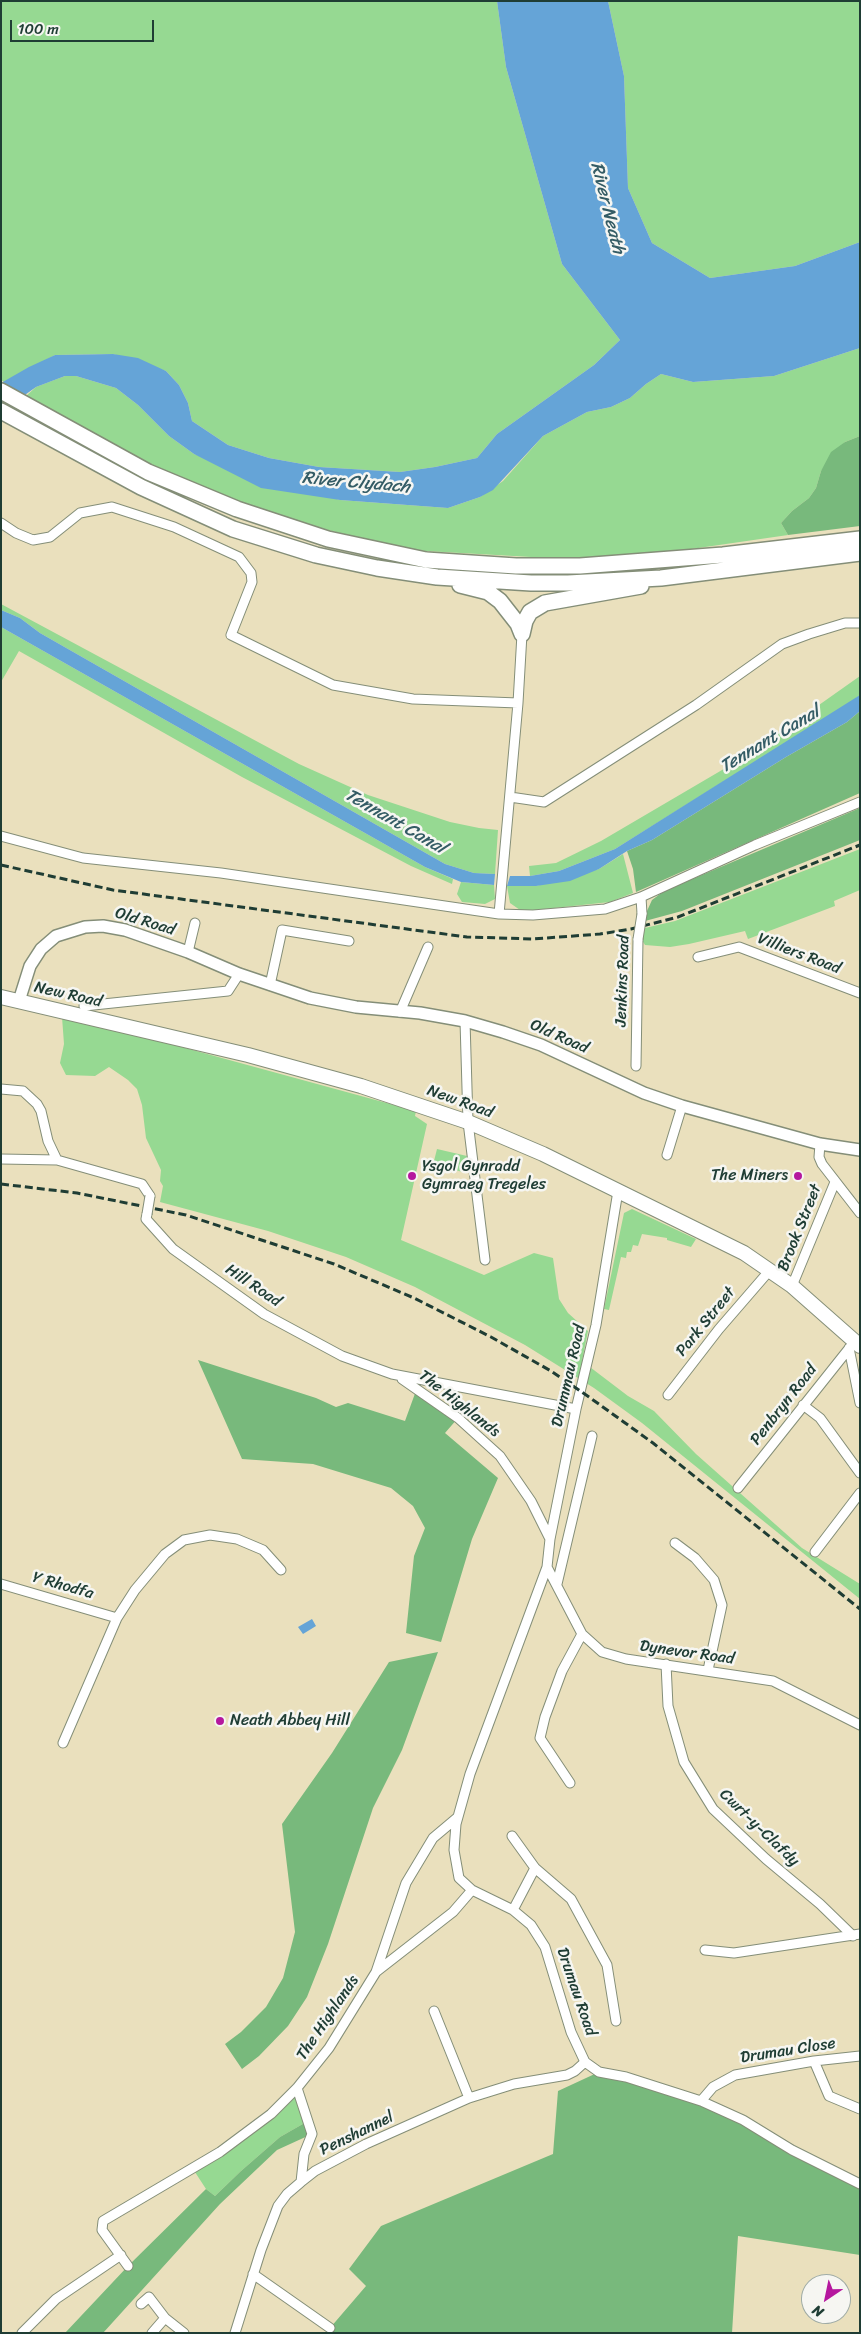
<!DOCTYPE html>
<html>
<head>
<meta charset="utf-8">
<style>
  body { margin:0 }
  #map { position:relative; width:861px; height:2334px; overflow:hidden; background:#eae0bd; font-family:Sriracha,sans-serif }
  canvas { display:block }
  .frame { position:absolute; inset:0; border:2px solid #1f3d34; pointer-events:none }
  .north { position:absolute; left:801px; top:2274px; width:50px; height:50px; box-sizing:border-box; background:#f6f6f2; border:1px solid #a0aca6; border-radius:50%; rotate:214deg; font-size:14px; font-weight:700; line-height:20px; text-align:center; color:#1f3d34 }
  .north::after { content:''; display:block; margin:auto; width:18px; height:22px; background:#b5179e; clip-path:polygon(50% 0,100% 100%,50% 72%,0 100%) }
  .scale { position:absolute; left:10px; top:20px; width:144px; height:22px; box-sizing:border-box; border:2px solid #1f3d34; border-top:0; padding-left:6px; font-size:15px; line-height:18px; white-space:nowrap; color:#1f3d34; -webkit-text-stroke:4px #f6f6f2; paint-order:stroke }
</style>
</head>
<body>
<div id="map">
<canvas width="861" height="2334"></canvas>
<div class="frame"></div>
<div class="north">N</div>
<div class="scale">100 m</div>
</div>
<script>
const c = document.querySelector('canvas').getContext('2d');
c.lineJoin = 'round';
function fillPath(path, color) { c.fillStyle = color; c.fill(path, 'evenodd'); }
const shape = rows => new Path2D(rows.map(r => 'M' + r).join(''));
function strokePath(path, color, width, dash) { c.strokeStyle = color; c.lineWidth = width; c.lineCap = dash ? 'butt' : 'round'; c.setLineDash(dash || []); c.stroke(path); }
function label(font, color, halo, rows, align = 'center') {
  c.font = font + ' Sriracha,sans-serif'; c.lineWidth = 5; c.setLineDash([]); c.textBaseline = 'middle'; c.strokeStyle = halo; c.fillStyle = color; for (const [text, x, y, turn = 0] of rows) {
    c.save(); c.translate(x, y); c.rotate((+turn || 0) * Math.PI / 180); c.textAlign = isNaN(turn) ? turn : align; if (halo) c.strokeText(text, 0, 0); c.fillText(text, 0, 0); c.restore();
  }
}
fillPath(shape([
  [1,1,497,1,506,67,562,264,620,340,594,365,497,434,477,458,435,467,400,472,319,467,269,458,228,445,192,421,188,403,179,385,166,371,113,354,55,355,4,382,1,380],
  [608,1,860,1,860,242,795,266,710,278,652,243,628,188,624,76],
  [860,348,860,436,845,442,821,471,816,488,809,498,792,511,781,523,788,535,664,553,566,559,408,550,300,523,198,488,108,443,26,396,36,387,49,382,65,376,76,376,116,388,138,405,169,436,194,454,340,500,448,508,480,497,503,481,543,436,587,412,611,407,630,398,646,384,661,374,693,382,774,376],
  [1,604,299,764,368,795,450,822,479,828,498,830,495,874,474,873,445,864,40,633,20,618,1,610],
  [1,627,425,867,453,879,452,884,411,866,242,777,19,651,1,682],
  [860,676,860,695,850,703,615,849,559,871,530,876,529,866,556,863,601,841,751,753],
  [860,849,860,890,834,901,835,906,748,939,745,931,689,944,670,947,645,945,642,940,645,928,675,921],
  [623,854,633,893,610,902,526,911,520,910,510,903,507,886,536,886,599,869],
  [461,882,494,885,495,899,485,904,462,902,457,894],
  [62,1017,134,1034,416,1111,415,1116,427,1124,401,1240,484,1275,534,1253,553,1258,559,1299,568,1313,588,1331,582,1361,628,1396,654,1411,696,1454,802,1548,860,1584,860,1599,642,1423,594,1388,525,1345,415,1287,346,1257,268,1231,160,1202,163,1186,160,1181,161,1170,146,1138,142,1105,137,1089,128,1080,109,1067,95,1076,66,1075,60,1063,64,1044],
  [437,1149,467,1156,463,1172,433,1165],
  [632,1209,696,1239,691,1247,667,1240,667,1238,642,1234,638,1246,633,1245,631,1252,627,1252,626,1258,621,1257,609,1310,604,1309,624,1213],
  [297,2088,308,2121,280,2137,241,2171,215,2196,206,2189,193,2169,220,2152]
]), '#96d992');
fillPath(shape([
  [860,436,860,526,788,535,781,523,792,511,809,498,816,488,821,471,831,452,845,442],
  [860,711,860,793,636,892,633,869,627,851,652,840,786,757,847,722],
  [860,808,860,840,682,911,645,921,647,911,652,900,664,891],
  [198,1360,316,1398,336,1407,348,1403,405,1421,417,1388,458,1418,445,1433,498,1478,472,1539,441,1642,406,1633,414,1556,425,1528,413,1506,391,1488,313,1464,242,1459],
  [438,1652,402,1750,373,1808,328,1944,307,1997,288,2026,259,2056,242,2069,225,2044,241,2032,266,2007,283,1978,295,1932,282,1824,332,1753,389,1662],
  [599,2072,701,2101,860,2184,860,2255,738,2236,732,2333,331,2333,330,2328,366,2286,349,2269,381,2226,553,2154,558,2091],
  [308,2121,312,2134,277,2150,220,2204,103,2333,65,2333,128,2266,206,2189,215,2196,241,2171,280,2137]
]), '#78b97c');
fillPath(shape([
  [497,1,608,1,624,76,628,188,652,243,710,278,795,266,860,242,860,348,774,376,693,382,661,374,646,384,630,398,611,407,587,412,543,436,493,490,480,497,448,508,340,500,261,488,194,454,169,436,138,405,116,388,76,376,65,376,36,387,1,412,1,383,29,367,55,355,113,354,138,358,166,371,179,385,188,403,192,421,228,445,269,458,319,467,400,472,435,467,477,458,497,434,594,365,620,340,562,264,506,67],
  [1,610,20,618,40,633,445,864,474,873,495,874,494,885,461,882,425,867,1,627],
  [860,695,860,711,847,722,786,757,652,840,627,851,599,869,570,881,536,886,507,886,510,876,530,876,559,871,615,849],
  [312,1619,316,1626,303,1634,298,1627]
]), '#65a4d7');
const street = shape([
  [1,523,16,533,33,540,50,537,80,513,112,507,174,527,239,557,251,573,252,582,231,635,333,685,413,699,518,703],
  [510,797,544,802,696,705,782,644,809,634,845,623,860,623],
  [1,836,83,858,221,873,499,914,533,915,605,909,641,897,755,845,860,802],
  [641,897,642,914],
  [499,914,518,703,522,634],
  [188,952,195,923],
  [698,957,739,947,860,993],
  [270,985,282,930,349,941],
  [84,1006,228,991,239,974],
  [400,1012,428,947],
  [465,1021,468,1122,485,1260],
  [636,1066,638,939],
  [1,1089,23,1091,37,1104,41,1111,48,1141,57,1160,142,1184,150,1196],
  [820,1144,819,1157,822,1164,860,1213],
  [667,1155,682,1106],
  [1,1159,57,1160],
  [618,1191,596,1325,576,1409,550,1539,547,1567,470,1774,456,1824,454,1850,459,1878,472,1890,513,1910,531,1925,545,1947,571,2032,585,2062,599,2072,626,2077,701,2101,743,2120,792,2150,860,2184],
  [147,1214,146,1219,173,1249,264,1314,342,1356,392,1374,576,1409],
  [792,1286,835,1182],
  [849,1348,860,1403],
  [402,1379,458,1418,500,1456,531,1501,550,1539],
  [668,1395,719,1329,770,1270],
  [803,1405,820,1418,860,1473],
  [738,1488,855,1341],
  [675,1543,695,1558,714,1580,722,1605,708,1670],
  [815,1552,860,1493],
  [547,1567,582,1634,602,1652,626,1659,773,1681,860,1725],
  [1,1584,117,1618],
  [557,1584,592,1436],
  [666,1664,668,1706,684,1762,713,1809,766,1859,820,1904,853,1936],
  [63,1743,117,1618,135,1590,165,1554,184,1540,210,1535,237,1539,263,1550,281,1570],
  [570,1783,540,1738,545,1717,562,1671,582,1634],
  [512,1836,535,1868,571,1899,607,1965,616,2021],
  [513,1910,535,1868],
  [705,1950,734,1953,860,1934],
  [376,1972,453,1912,472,1890],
  [434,2011,469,2098],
  [814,2061,829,2096,860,2109],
  [297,2088,312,2134,304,2154,301,2182],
  [701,2101,713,2087,735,2075,814,2061,860,2056],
  [128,2266,102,2230,103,2221,220,2152,271,2114,297,2088,329,2048,376,1972,406,1883,433,1838,458,1817],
  [253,2274,330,2328],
  [141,2304,149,2297,165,2318],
  [22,2333,56,2299,121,2255],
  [152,2333,165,2318,184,2333],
  [235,2333,261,2250,278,2206,287,2194,301,2182,315,2171,366,2144,469,2098,514,2084,567,2075,575,2071,585,2062]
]);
const secondary = shape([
  [19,1001,30,966,41,949,56,936,85,927,103,926,125,930,188,952,239,974,310,998,356,1007,420,1013,465,1021,503,1032,541,1045,644,1093,682,1106,820,1144,860,1150]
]);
const primary = shape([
  [1,997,248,1055,361,1086,468,1122,543,1154,744,1253,792,1286,860,1346]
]);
const highway = shape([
  [1,391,148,472,237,509,328,539,426,560,516,566,580,566,723,555,860,539],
  [1,411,141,487,233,529,316,555,377,568,437,577,531,583,568,583,661,578,860,553],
  [460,585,488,592,500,601,518,624,522,634],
  [522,634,525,621,530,612,545,603,641,586]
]);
strokePath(street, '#848e78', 11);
strokePath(secondary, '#848e78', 14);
strokePath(primary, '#848e78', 16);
strokePath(highway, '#848e78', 18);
strokePath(street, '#fff', 9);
strokePath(secondary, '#fff', 11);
strokePath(primary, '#fff', 14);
strokePath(highway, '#fff', 15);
strokePath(shape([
  [1,865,113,890,467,937,533,939,600,934,631,929,678,917,860,845],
  [1,1184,77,1193,186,1215,334,1264,414,1298,491,1337,551,1371,589,1397,653,1443,860,1609]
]), '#1f3d34', 3, [8, 4]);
const streetBridge = shape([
  [638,939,642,914],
  [147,1214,150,1196]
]);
strokePath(streetBridge, '#848e78', 11, []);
strokePath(streetBridge, '#fff', 9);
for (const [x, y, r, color] of [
  [412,1176,5,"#b5179e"],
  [798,1176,5,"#b5179e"],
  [220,1721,5,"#b5179e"]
]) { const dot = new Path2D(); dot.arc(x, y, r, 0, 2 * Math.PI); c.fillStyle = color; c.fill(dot); strokePath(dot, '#f6f6f2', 2); }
label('16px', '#1f3d34', '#f6f6f2', [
  ["Old Road",145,922,17],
  ["Villiers Road",799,954,21],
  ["Jenkins Road",623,981,-88],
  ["New Road",68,995,13],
  ["Old Road",559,1037,24],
  ["New Road",460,1102,20],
  ["Brook Street",800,1228,-68],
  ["Hill Road",253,1286,34],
  ["Park Street",706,1322,-51],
  ["Drummau Road",569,1376,-77],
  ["The Highlands",459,1404,38],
  ["Penbryn Road",784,1405,-52],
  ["Y Rhodfa",63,1586,16],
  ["Dynevor Road",687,1653,8],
  ["Cwrt-y-Clafdy",759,1828,44],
  ["Drumau Road",576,1992,71],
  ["The Highlands",328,2018,-56],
  ["Drumau Close",788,2051,-9],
  ["Penshannel",357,2134,-26]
]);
label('16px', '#1f3d34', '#f6f6f2', [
  ["Ysgol Gynradd",422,1167],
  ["Gymraeg Tregeles",422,1185],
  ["The Miners",788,1176,"right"],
  ["Neath Abbey Hill",230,1721]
], 'left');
label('italic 18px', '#345c65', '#f6f6f2', [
  ["River Neath",607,208,76],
  ["River Clydach",356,483,5],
  ["Tennant Canal",770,740,-31],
  ["Tennant Canal",395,822,30]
]);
</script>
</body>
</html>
